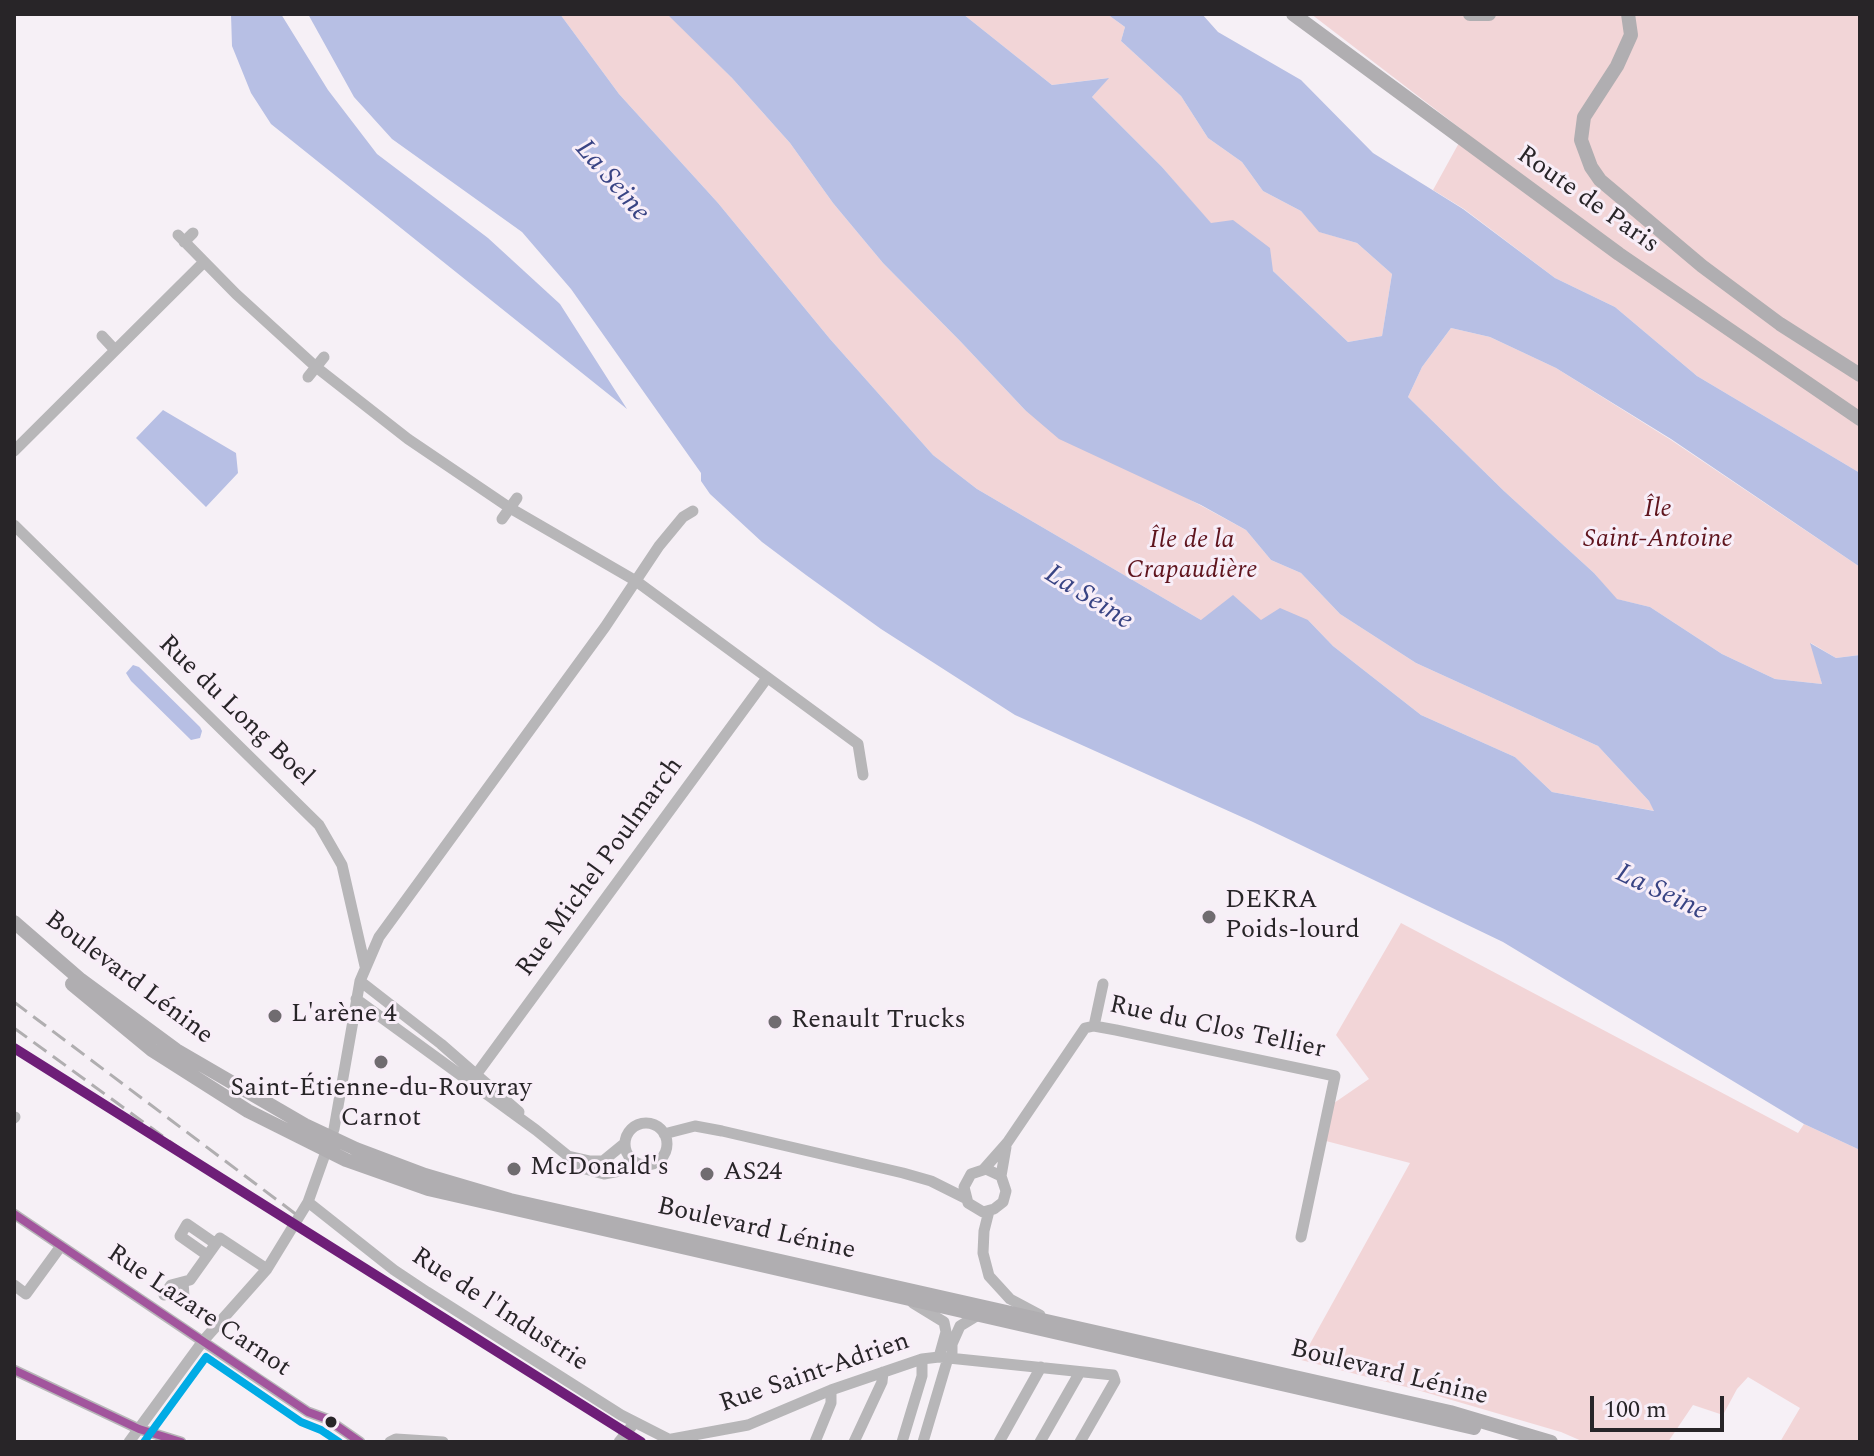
<!DOCTYPE html>
<html>
<head>
<meta charset="utf-8">
<style>
  body { margin:0 }
  #map { position:relative; width:1874px; height:1456px; overflow:hidden; background:#f6f0f6; font-family:Spectral,serif }
  canvas { display:block }
  .frame { position:absolute; inset:0; border:16px solid #282528; pointer-events:none }
  .scale { position:absolute; left:1590px; top:1396px; width:134px; height:36px; box-sizing:border-box; border:4px solid #282528; border-top:0; padding-left:10px; font-size:24px; line-height:28px; white-space:nowrap; color:#282528; -webkit-text-stroke:6px #f8eef8; paint-order:stroke }
</style>
</head>
<body>
<div id="map">
<canvas width="1874" height="1456"></canvas>
<div class="frame"></div>
<div class="scale">100 m</div>
</div>
<script>
const c = document.querySelector('canvas').getContext('2d');
c.lineJoin = 'round';
function fillPath(path, color) { c.fillStyle = color; c.fill(path, 'evenodd'); }
const shape = rows => new Path2D(rows.map(r => 'M' + r).join(''));
function strokePath(path, color, width, dash) { c.strokeStyle = color; c.lineWidth = width; c.lineCap = dash ? 'butt' : 'round'; c.setLineDash(dash || []); c.stroke(path); }
function label(font, color, halo, rows, align = 'center') {
  c.font = font + ' Spectral,serif'; c.lineWidth = 6; c.setLineDash([]); c.textBaseline = 'middle'; c.strokeStyle = halo; c.fillStyle = color; for (const [text, x, y, turn = 0] of rows) {
    c.save(); c.translate(x, y); c.rotate((+turn || 0) * Math.PI / 180); c.textAlign = isNaN(turn) ? turn : align; if (halo) c.strokeText(text, 0, 0); c.fillText(text, 0, 0); c.restore();
  }
}
fillPath(shape([
  [560,14,667,14,673,18,732,78,790,143,833,203,883,263,961,342,1025,410,1246,530,1271,560,1301,573,1340,614,1416,663,1598,746,1649,801,1655,811,1552,792,1515,757,1421,715,1333,646,1308,620,1201,620,977,489,933,455,830,339,718,203,619,94],
  [963,14,1107,14,1125,27,1121,41,1181,96,1208,138,1242,162,1263,191,1301,211,1320,232,1357,243,1392,274,1382,336,1348,342,1273,271,1211,224,1162,167,1092,97,1108,78,1052,85],
  [1311,14,1860,14,1860,473,1697,376,1615,307,1555,278,1464,209,1433,190,1465,132],
  [1451,328,1490,337,1556,368,1671,440,1860,567,1860,655,1836,658,1811,643,1822,684,1775,679,1722,654,1650,607,1616,599,1594,573,1504,491,1408,397,1422,367],
  [1401,923,1798,1133,1804,1124,1860,1150,1860,1442,1780,1442,1800,1408,1748,1377,1737,1389,1723,1415,1693,1405,1668,1442,1584,1442,1561,1432,1414,1389,1301,1360,1410,1163,1326,1141,1334,1103,1369,1079,1336,1035]
]), '#f2d5d7');
fillPath(shape([
  [231,14,281,14,328,90,377,154,488,238,560,304,627,409,271,124,251,93,232,46],
  [308,14,560,14,619,94,718,203,830,339,933,455,977,489,1201,620,1233,595,1261,620,1280,608,1308,620,1333,646,1421,715,1515,757,1552,792,1654,811,1649,801,1598,746,1416,663,1340,614,1301,573,1271,560,1246,530,1201,505,1059,439,1025,410,961,342,883,263,833,203,790,143,732,78,667,14,963,14,1052,85,1109,78,1092,97,1162,167,1211,223,1233,220,1270,248,1273,271,1348,342,1382,336,1392,274,1357,243,1319,232,1301,211,1263,191,1242,162,1208,138,1181,96,1121,41,1125,27,1107,14,1202,14,1218,32,1301,80,1373,153,1463,209,1555,278,1615,307,1697,376,1860,473,1860,567,1671,439,1556,368,1490,337,1451,328,1422,367,1408,397,1504,491,1594,573,1617,599,1650,607,1722,654,1775,679,1822,684,1810,643,1836,658,1860,655,1860,1150,1804,1124,1503,942,1253,822,1015,715,881,629,806,575,762,542,710,494,701,481,701,473,571,289,522,232,392,139,354,97],
  [163,410,236,453,238,473,206,507,136,438],
  [133,665,139,667,200,727,202,731,200,738,191,740,131,681,126,673]
]), '#b7bfe4');
strokePath(shape([
  [178,235,236,294,316,367,408,439,510,508,636,581,858,744,863,775],
  [184,242,193,233],
  [102,336,115,350],
  [308,377,324,357],
  [14,451,204,262],
  [502,519,517,498],
  [14,525,319,825,342,865,365,966],
  [360,981,441,1044,519,1112],
  [356,999,536,1130,568,1156,574,1166,604,1174,620,1171,638,1164],
  [1094,1026,1103,984],
  [470,1083,767,678],
  [14,1118,15,1117],
  '625 1144a21 21 0 1 1 42 0a21 21 0 1 1-42 0Z',
  [664,1134,695,1126,722,1131,903,1173,931,1181,965,1198],
  [568,1156,590,1161,603,1161,625,1143],
  [984,1169,1007,1143,1085,1028,1094,1026,1116,1030,1335,1076,1301,1237],
  [1001,1176,986,1169,971,1174,964,1187,968,1203,983,1212,994,1209,1003,1202,1006,1191,1001,1176,1006,1147],
  [308,1202,394,1270,427,1292,621,1415,674,1442],
  [989,1211,984,1231,983,1253,989,1276,1010,1299,1040,1315],
  [14,1214,260,1380,308,1412,327,1419,360,1442],
  [207,1255,180,1236,187,1224,216,1244],
  [14,1285,26,1294,61,1246],
  [168,1289,184,1296,183,1282],
  [164,1295,171,1285,190,1280,220,1238,267,1269],
  [913,1303,944,1322,946,1332,939,1357],
  [952,1358,952,1344,960,1326,978,1315],
  [14,1370,139,1429,181,1442],
  [672,1439,748,1425,831,1390,922,1359,939,1357,1113,1375,1115,1381,1080,1442],
  [129,1442,203,1341,267,1269,308,1202,334,1129,360,981,379,937,605,627,659,546,683,517,693,511],
  [390,1442,396,1439,443,1442],
  [619,1442,635,1422],
  [815,1442,831,1403,831,1390],
  [854,1442,882,1382,883,1372],
  [902,1442,922,1376,922,1359],
  [923,1442,948,1358],
  [999,1442,1041,1367],
  [1040,1442,1080,1372]
]), '#b7b6b8', 11);
strokePath(shape([
  [1293,14,1619,254,1860,419],
  [1470,14,1489,14],
  [1628,14,1631,35,1617,66,1584,117,1581,140,1591,167,1600,180,1702,266,1780,324,1860,375],
  [14,922,81,980,176,1050,305,1125,356,1149,425,1175,510,1200,1450,1412,1551,1442],
  [72,984,152,1050,248,1111,346,1160,428,1189,1474,1428]
]), '#b0aeb1', 14);
strokePath(shape([
  [14,1002,297,1215],
  [14,1028,212,1172]
]), '#b0aeb0', 3, [16, 8]);
strokePath(shape([
  [14,1214,308,1412,327,1419,360,1442],
  [14,1370,139,1429,181,1442]
]), '#a2559d', 8);
strokePath(shape([
  [144,1442,206,1357,301,1422,321,1430,339,1442]
]), '#00abe5', 8);
strokePath(shape([
  [14,1048,641,1442]
]), '#6e1e78', 10);
for (const [x, y, r, color] of [
  [1209,917,8,"#706c70"],
  [275,1016,8,"#706c70"],
  [775,1022,8,"#706c70"],
  [381,1062,8,"#706c70"],
  [514,1169,8,"#706c70"],
  [707,1174,8,"#706c70"],
  [331,1422,7,"#282528"]
]) { const dot = new Path2D(); dot.arc(x, y, r, 0, 2 * Math.PI); c.fillStyle = color; c.fill(dot); strokePath(dot, '#f8eef8', 3); }
label('26px', '#282528', '#f8eef8', [
  ["Route de Paris",1587,201,35],
  ["Rue du Long Boel",235,712,44],
  ["Rue Michel Poulmarch",601,868,-54],
  ["Boulevard Lénine",128,979,37],
  ["Rue du Clos Tellier",1217,1029,12],
  ["Boulevard Lénine",756,1230,13],
  ["Rue de l'Industrie",499,1311,33],
  ["Rue Lazare Carnot",198,1312,34],
  ["Rue Saint-Adrien",815,1374,-19],
  ["Boulevard Lénine",1389,1374,14]
]);
label('italic 26px', '#5f141d', '#f8eef8', [
  ["Île",1658,511],
  ["Saint-Antoine",1658,541],
  ["Île de la",1192,542],
  ["Crapaudière",1192,572]
]);
label('26px', '#282528', '#f8eef8', [
  ["DEKRA",1225,902],
  ["Poids-lourd",1225,932],
  ["L'arène 4",291,1016],
  ["Renault Trucks",791,1022],
  ["Saint-Étienne-du-Rouvray",381,1090,"center"],
  ["Carnot",381,1120,"center"],
  ["McDonald's",530,1169],
  ["AS24",723,1174]
], 'left');
label('italic 28px', '#394484', '#f8eef8', [
  ["La Seine",611,182,49],
  ["La Seine",1088,599,32],
  ["La Seine",1661,894,25]
]);
</script>
</body>
</html>
